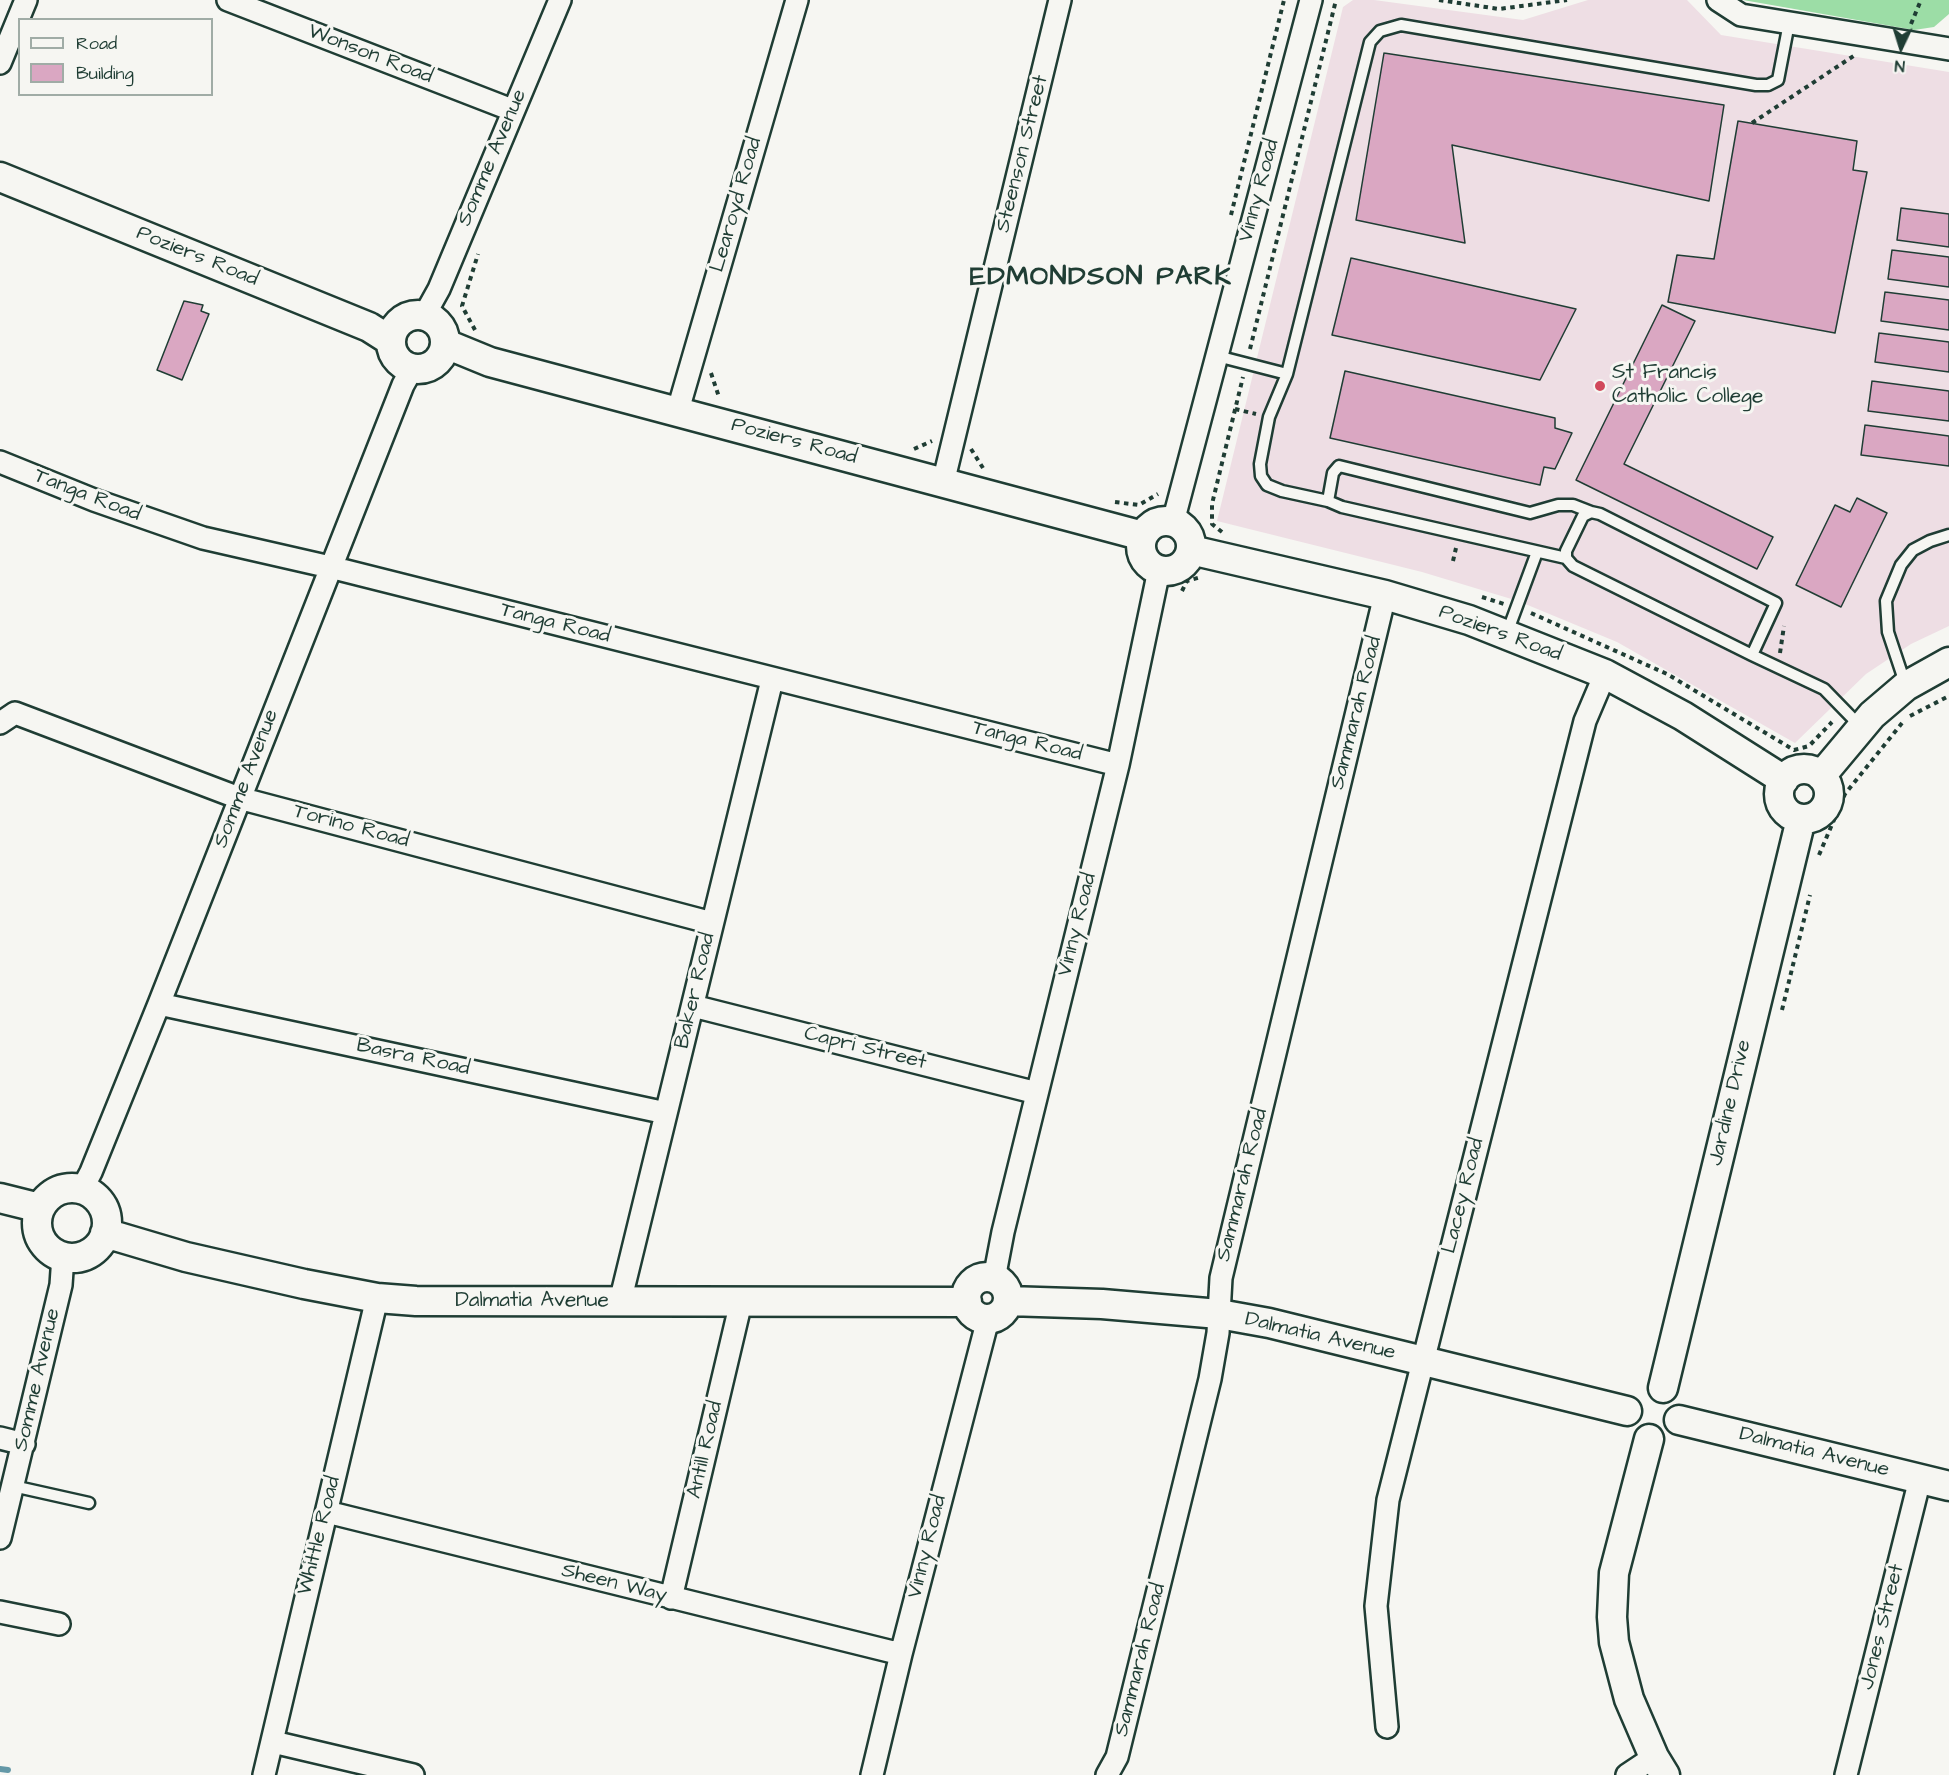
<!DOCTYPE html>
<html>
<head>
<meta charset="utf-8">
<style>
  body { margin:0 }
  #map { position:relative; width:1949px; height:1775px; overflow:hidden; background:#f6f6f2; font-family:"Architects Daughter",sans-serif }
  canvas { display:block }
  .legend { position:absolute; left:18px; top:18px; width:195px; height:78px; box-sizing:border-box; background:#f6f6f2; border:2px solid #a0aca6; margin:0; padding:8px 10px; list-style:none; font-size:18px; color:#1f3d34 }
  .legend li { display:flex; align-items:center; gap:12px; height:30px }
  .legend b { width:30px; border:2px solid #a0aca6 }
  .north { position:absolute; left:1871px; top:18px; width:60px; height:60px; -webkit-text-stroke:4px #f6f6f2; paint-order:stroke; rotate:184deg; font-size:16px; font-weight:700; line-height:24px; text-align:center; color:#1f3d34 }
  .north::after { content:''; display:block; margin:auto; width:21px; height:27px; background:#1f3d34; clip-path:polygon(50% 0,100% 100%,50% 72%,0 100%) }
</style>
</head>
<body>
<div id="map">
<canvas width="1949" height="1775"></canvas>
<ul class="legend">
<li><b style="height:8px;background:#f6f6f2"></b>Road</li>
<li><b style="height:16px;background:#daa7c2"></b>Building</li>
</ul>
<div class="north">N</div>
</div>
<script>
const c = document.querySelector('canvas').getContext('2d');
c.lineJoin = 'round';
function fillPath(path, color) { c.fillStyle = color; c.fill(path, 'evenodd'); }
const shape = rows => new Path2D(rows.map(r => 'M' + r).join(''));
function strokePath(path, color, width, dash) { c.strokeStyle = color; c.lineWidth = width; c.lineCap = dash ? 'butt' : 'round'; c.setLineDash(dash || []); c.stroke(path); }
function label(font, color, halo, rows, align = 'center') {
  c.font = font + ' "Architects Daughter",sans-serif'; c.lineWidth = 6; c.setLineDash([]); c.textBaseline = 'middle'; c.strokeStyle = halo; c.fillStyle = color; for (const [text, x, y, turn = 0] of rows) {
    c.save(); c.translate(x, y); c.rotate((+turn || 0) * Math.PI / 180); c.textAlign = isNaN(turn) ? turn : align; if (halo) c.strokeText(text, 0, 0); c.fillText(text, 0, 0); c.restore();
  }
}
fillPath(shape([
  [1353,0,1374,0,1523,20,1588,0,1687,0,1721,35,1949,72,1949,626,1911,644,1866,674,1795,743,1617,642,1518,601,1422,572,1217,521,1343,7]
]), '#eedee4');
fillPath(shape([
  [1743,0,1949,0,1949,14,1934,27,1914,30]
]), '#9cdda6');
strokePath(shape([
  [0,1769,8,1770]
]), '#6498a7', 6);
const building = shape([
  [1384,53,1724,105,1709,201,1452,145,1465,243,1356,220,1384,53],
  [1738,121,1857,141,1853,170,1867,172,1835,333,1668,302,1677,255,1714,259,1738,121],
  [1901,208,1949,214,1949,247,1897,240,1901,208],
  [1892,250,1949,257,1949,287,1888,279,1892,250],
  [1351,258,1576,309,1540,380,1332,335,1351,258],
  [1885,292,1949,300,1949,330,1881,321,1885,292],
  [184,301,203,305,201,311,209,314,182,380,157,370,184,301],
  [1662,305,1695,321,1624,464,1773,537,1757,569,1576,480,1662,305],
  [1879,333,1949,342,1949,372,1875,362,1879,333],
  [1345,371,1555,418,1555,428,1572,433,1555,469,1544,467,1540,485,1330,438,1345,371],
  [1872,381,1949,391,1949,421,1868,411,1872,381],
  [1865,425,1949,436,1949,466,1861,455,1865,425],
  [1857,498,1887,513,1841,607,1796,585,1835,505,1850,512,1857,498]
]);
fillPath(building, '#daa7c2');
strokePath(building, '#1f3d34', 1.5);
const lane = shape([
  [1217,356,1287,374],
  [1328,501,1282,491,1267,485,1261,476,1260,464,1269,417,1287,374,1370,42,1380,31,1401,25,1756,85,1768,85,1778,80,1789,23],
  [1566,558,1342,507,1328,501,1333,473,1339,466,1530,513,1558,505,1573,505,1591,512],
  [1507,633,1537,552],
  [1752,655,1776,603,1600,514,1591,512,1583,516,1566,551,1566,558,1573,566,1752,655,1824,689,1861,727],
  [1906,686,1888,632,1886,601,1901,565,1913,550,1930,541,1949,535],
  [13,1486,89,1503]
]);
const street = shape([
  [228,0,512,110],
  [1718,0,1741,15,1949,49],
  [0,63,26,0],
  [424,316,439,289,560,0],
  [678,410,797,0],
  [0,462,94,500,203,538,330,567,1118,765],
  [943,483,1060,0],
  [1173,522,1311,0],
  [0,723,15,713,239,798,712,923],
  [159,1004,666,1113],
  [693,1006,1037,1093],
  [82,1189,91,1172,159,1004,403,385,412,369],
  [994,1279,1003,1232,1118,765,1159,570],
  [620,1302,772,680],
  [0,1438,24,1444],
  [327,1512,901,1654],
  [0,1538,61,1285,63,1256],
  [671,1598,741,1302],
  [0,1612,59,1624],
  [1387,1727,1376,1606,1388,1500,1585,721,1605,674],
  [273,1742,413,1775],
  [264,1775,377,1298],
  [872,1775,901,1654,988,1319],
  [1107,1775,1117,1757,1210,1379,1218,1333,1221,1278,1385,595],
  [1627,1775,1654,1757],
  [1846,1775,1920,1479]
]);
const secondary = shape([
  [0,177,369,327,391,341],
  '391 342a27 27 0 1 1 54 0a27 27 0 1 1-54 0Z',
  [446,344,490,362,1143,536],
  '1141 546a25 25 0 1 1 50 0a25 25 0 1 1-50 0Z',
  [1191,550,1385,595,1469,620,1605,674,1683,716,1784,780],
  '1779 794a25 25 0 1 1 50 0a25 25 0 1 1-50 0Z',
  [1821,776,1872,715,1906,686,1949,662],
  '37 1223a35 35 0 1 1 70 0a35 35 0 1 1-70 0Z',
  [0,1198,40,1208],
  [105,1233,186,1257,304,1284,377,1298,416,1301,967,1302],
  '966 1298a21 21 0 1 1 42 0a21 21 0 1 1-42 0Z',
  [1008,1301,1102,1304,1219,1314,1269,1323,1627,1411],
  [1663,1388,1801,819],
  [1679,1420,1949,1486],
  [1649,1439,1614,1573,1612,1617,1614,1642,1629,1699,1654,1757,1665,1775]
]);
strokePath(lane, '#1f3d34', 15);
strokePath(street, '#1f3d34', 26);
strokePath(secondary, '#1f3d34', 33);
strokePath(shape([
  [1439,0,1499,9,1567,0],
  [1911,24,1921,0],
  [1752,123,1855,55],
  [1231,215,1284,0],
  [475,330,462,306,478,254],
  [1250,349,1336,0],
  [711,373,719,397],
  [1235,409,1256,414],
  [914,449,932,441],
  [971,449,983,468],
  [1115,502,1139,505,1158,494],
  [1222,532,1212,524,1212,504,1243,377],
  [1453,561,1456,548],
  [1182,591,1187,581,1201,577],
  [1482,597,1504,604],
  [1531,613,1667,674,1794,750,1809,746,1832,722],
  [1780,653,1784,626],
  [1910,716,1949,696],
  [1819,855,1845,794,1902,723],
  [1782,1010,1810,895]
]), '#1f3d34', 4, [4.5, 4.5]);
strokePath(lane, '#f6f6f2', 10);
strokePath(street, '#f6f6f2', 21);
strokePath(secondary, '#f6f6f2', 28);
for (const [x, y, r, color] of [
  [1600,386,6,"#d1495b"]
]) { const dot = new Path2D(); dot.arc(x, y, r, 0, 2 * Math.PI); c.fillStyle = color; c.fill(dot); strokePath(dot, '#f6f6f2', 2); }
label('21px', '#1f3d34', '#f6f6f2', [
  ["Wonson Road",370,55,21],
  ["Steenson Street",1023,154,-76],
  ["Somme Avenue",493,158,-67],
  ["Vinny Road",1260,191,-75],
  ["Learoyd Road",737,205,-74],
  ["Poziers Road",197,257,22],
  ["Poziers Road",794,442,15],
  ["Tanga Road",87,496,21],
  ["Tanga Road",555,624,14],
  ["Poziers Road",1500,634,20],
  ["Sammarah Road",1357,713,-76],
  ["Tanga Road",1027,742,14],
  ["Somme Avenue",247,779,-69],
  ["Torino Road",351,827,15],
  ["Vinny Road",1078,925,-76],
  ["Baker Road",696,991,-77],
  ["Capri Street",865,1049,14],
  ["Basra Road",413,1058,12],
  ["Jardine Drive",1731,1103,-77],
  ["Sammarah Road",1243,1185,-76],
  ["Lacey Road",1464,1196,-76],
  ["Dalmatia Avenue",532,1302],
  ["Dalmatia Avenue",1320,1337,13],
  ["Somme Avenue",38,1380,-77],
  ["Antill Road",706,1450,-77],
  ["Dalmatia Avenue",1814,1453,14],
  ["Whittle Road",320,1536,-76],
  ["Vinny Road",928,1547,-76],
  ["Sheen Way",614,1584,14],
  ["Jones Street",1883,1627,-76],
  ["Sammarah Road",1141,1660,-76]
]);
label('21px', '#1f3d34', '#f6f6f2', [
  ["St Francis",1612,374],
  ["Catholic College",1612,398]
], 'left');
c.letterSpacing = '1.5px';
label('bold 27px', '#1f3d34', '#f6f6f2', [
  ["EDMONDSON PARK",1101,278]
]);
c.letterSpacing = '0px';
</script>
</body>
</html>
